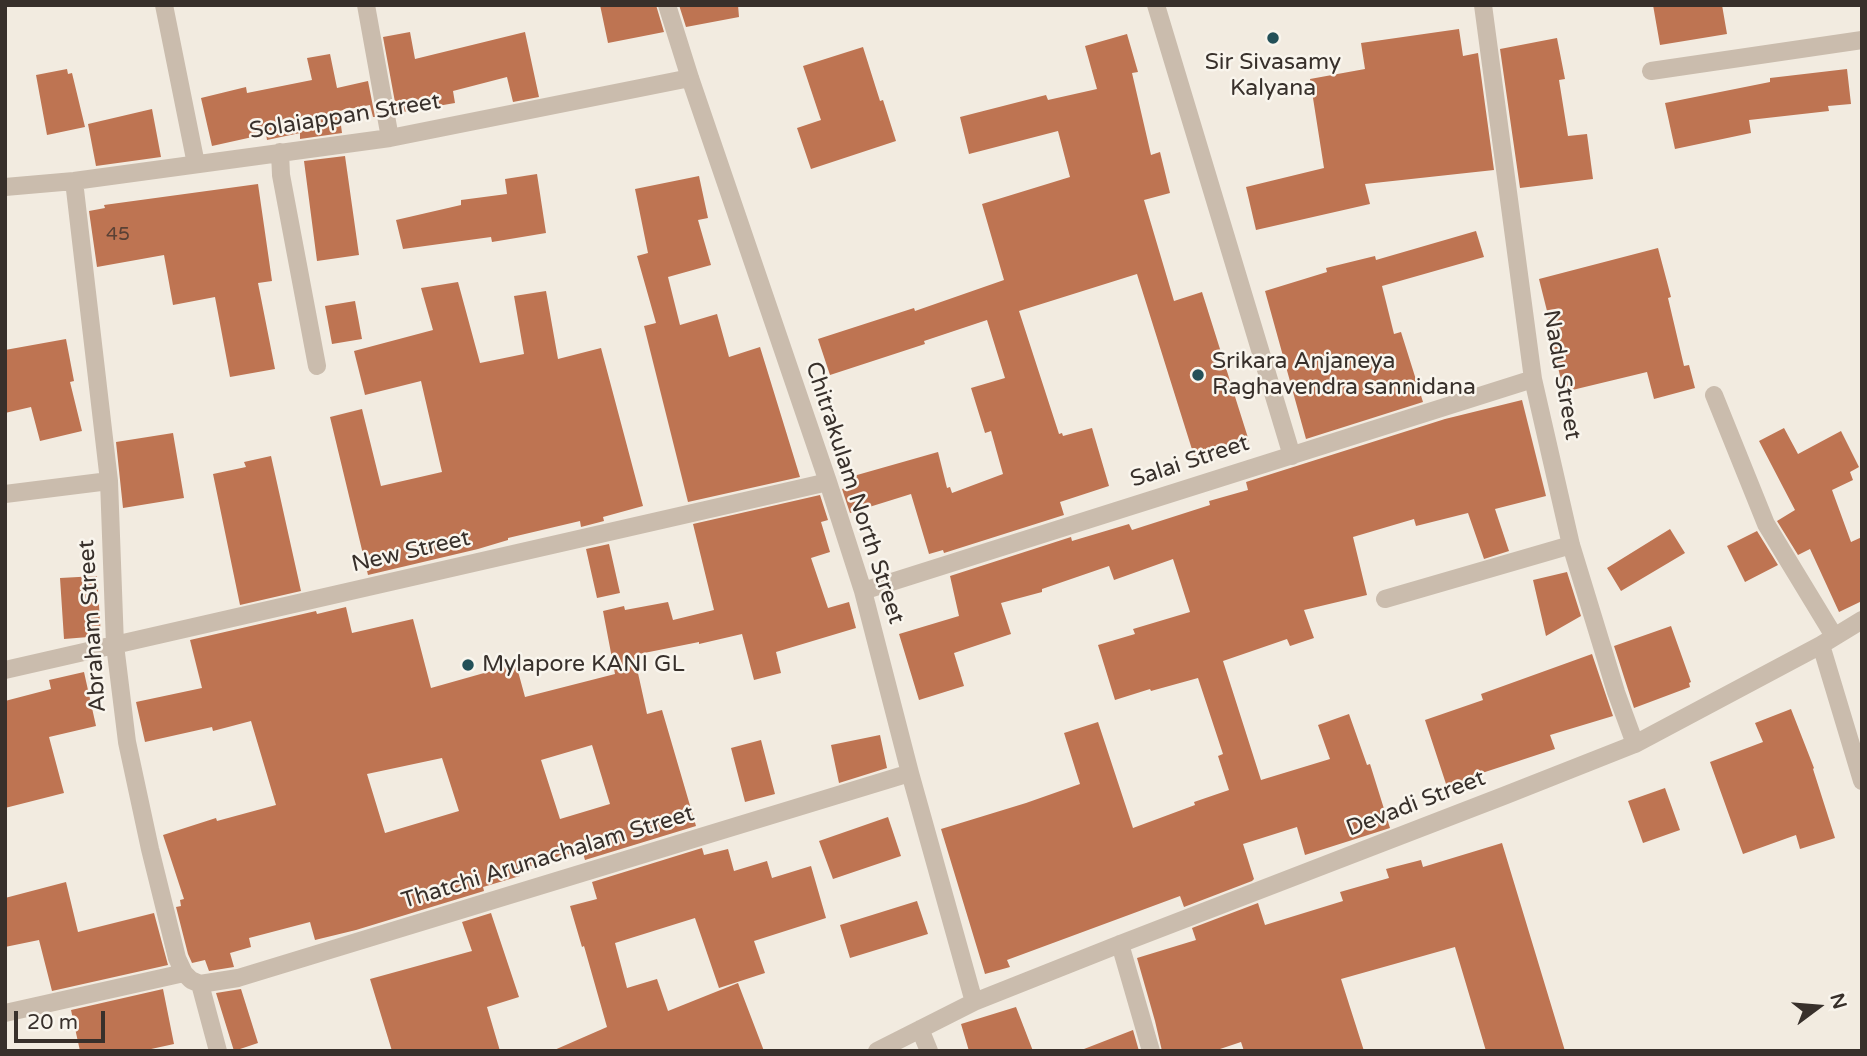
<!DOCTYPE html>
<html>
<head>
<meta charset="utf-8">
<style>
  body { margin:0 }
  #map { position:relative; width:1867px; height:1056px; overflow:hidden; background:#f2ebe0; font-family:"Varela Round",sans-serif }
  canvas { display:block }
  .frame { position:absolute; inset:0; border:7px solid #38302b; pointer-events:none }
  .north { position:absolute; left:1783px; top:972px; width:70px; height:70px; -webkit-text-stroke:5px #f9f5ed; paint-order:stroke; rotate:74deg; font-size:19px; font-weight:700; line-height:28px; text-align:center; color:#38302b }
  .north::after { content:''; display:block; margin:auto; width:24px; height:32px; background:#38302b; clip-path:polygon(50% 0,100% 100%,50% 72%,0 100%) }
  .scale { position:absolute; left:14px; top:1011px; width:91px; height:32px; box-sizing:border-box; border:4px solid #38302b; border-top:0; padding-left:9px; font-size:21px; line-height:24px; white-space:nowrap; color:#38302b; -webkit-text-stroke:5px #f9f5ed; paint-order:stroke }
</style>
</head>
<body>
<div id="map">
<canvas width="1867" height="1056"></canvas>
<div class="frame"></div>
<div class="north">N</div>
<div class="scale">20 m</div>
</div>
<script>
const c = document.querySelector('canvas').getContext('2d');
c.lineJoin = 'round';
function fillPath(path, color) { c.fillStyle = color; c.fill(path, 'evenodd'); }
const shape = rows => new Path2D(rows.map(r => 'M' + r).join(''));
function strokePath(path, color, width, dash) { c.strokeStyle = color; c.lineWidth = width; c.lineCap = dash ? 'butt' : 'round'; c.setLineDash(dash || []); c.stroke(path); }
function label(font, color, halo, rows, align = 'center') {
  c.font = font + ' "Varela Round",sans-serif'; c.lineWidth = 5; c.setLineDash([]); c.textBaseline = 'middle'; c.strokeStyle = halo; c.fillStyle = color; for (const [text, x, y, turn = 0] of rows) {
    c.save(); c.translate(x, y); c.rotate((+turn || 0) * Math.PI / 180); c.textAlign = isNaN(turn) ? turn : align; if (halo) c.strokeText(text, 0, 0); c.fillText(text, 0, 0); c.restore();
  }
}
fillPath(shape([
  [600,5,656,5,664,32,608,43],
  [679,5,738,5,739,17,686,27],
  [1653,5,1722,5,1727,34,1660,45],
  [1459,29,1463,56,1478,53,1494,170,1365,184,1370,204,1256,230,1246,187,1324,168,1310,79,1365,69,1361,43],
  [410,32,415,59,525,32,539,97,513,102,507,77,453,91,455,103,397,113,383,37],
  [1127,34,1138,72,1132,73,1151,155,1160,152,1170,193,1144,200,1174,301,1202,292,1249,441,1195,459,1137,274,1019,311,1059,434,1062,433,1063,436,1092,428,1109,486,1060,502,1064,515,944,553,943,550,929,554,911,494,850,513,842,489,853,485,850,477,938,452,947,488,950,487,952,493,1003,474,991,431,985,433,971,388,1005,378,987,320,924,341,925,344,830,375,818,339,914,308,915,311,1004,280,982,204,1070,177,1058,131,969,154,960,117,1046,95,1048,100,1097,89,1085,46],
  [1557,38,1565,79,1559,80,1568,136,1587,134,1593,179,1520,188,1500,49],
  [863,47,880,101,883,100,896,141,811,169,797,128,821,120,803,66],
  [330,54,337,88,368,81,375,117,373,117,370,105,339,111,342,133,300,139,300,133,267,140,266,134,212,146,201,98,246,87,247,93,312,80,307,58],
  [67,69,68,74,72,73,85,127,47,135,36,75],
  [1847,69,1851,104,1828,106,1829,111,1749,120,1751,133,1675,149,1665,103,1770,82,1770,78],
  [152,109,161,157,96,166,88,124],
  [345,156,359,255,317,261,304,161],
  [537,174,546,233,492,242,491,237,403,249,396,220,461,205,461,200,507,194,505,179],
  [699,176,708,218,698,220,711,265,668,277,680,325,717,314,729,357,760,347,800,477,688,502,644,326,656,323,637,256,648,253,635,189],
  [258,184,272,281,258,283,275,369,230,377,215,297,173,305,164,255,97,267,89,211,105,208,104,205],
  [1476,231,1484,257,1382,286,1394,334,1401,332,1423,402,1306,439,1265,291,1327,272,1326,268,1375,256,1376,260],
  [1658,248,1671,297,1668,298,1684,366,1689,365,1695,388,1654,399,1647,372,1564,392,1550,335,1553,335,1539,279],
  [458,282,480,363,524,354,514,296,546,291,558,359,601,348,643,506,603,517,604,521,581,527,580,521,508,538,508,540,478,549,368,575,330,417,362,409,381,486,442,472,421,381,365,395,354,351,433,330,421,288],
  [355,301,362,339,332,344,325,306],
  [66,339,74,381,70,382,82,431,40,441,31,407,5,413,5,350],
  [1522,400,1546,496,1495,509,1509,551,1484,559,1468,513,1416,526,1414,519,1353,537,1367,595,1304,610,1314,638,1290,646,1287,639,1223,661,1261,780,1330,759,1318,725,1349,714,1367,765,1370,764,1390,828,1305,855,1297,827,1243,844,1254,879,1252,881,1184,907,1180,896,1007,960,1010,967,985,974,941,829,1026,803,1080,784,1064,733,1098,722,1133,828,1195,805,1194,802,1229,790,1218,756,1223,754,1198,678,1151,691,1150,689,1115,700,1098,645,1135,634,1133,629,1190,612,1173,559,1114,580,1109,566,1042,589,1042,592,1001,603,1011,634,954,653,964,686,919,700,899,634,959,616,950,576,1071,537,1072,541,1129,524,1132,530,1210,505,1209,501,1248,490,1246,482,1445,419],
  [1784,428,1798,454,1841,431,1859,467,1850,472,1853,480,1832,490,1851,542,1862,537,1862,601,1839,612,1810,549,1798,555,1777,521,1795,510,1759,441],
  [173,433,184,498,123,508,116,442],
  [271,456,301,591,240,605,213,474,246,467,244,462],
  [820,495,828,520,821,522,830,552,811,558,828,608,849,602,856,628,776,652,781,673,754,680,742,634,699,644,699,642,634,655,647,714,662,710,696,826,585,860,582,850,519,870,520,876,483,887,484,891,356,930,315,940,310,922,249,938,251,947,230,953,234,967,209,971,205,960,192,963,188,954,176,907,181,906,180,900,184,899,163,835,216,818,217,821,276,805,251,721,213,731,212,727,145,742,136,702,202,688,190,640,316,611,317,614,346,607,352,633,413,619,431,688,516,664,525,697,615,674,603,611,624,606,625,610,668,602,673,620,714,610,693,524],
  [592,745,610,804,560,819,541,760],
  [442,758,459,811,385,833,367,774],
  [1670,529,1685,553,1621,591,1607,568],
  [1757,531,1778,565,1745,582,1727,546],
  [609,544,620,593,597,598,586,549],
  [1567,572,1581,616,1546,636,1533,580],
  [97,576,101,636,64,639,60,578],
  [1671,626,1691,682,1689,683,1690,687,1634,708,1614,646],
  [1592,654,1613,716,1550,735,1555,749,1479,774,1481,779,1448,790,1425,720,1483,700,1481,694],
  [84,672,96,726,49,737,64,793,5,808,5,701,51,689,49,680],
  [1791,709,1814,768,1813,769,1835,838,1800,849,1796,835,1743,854,1710,762,1763,742,1755,723],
  [880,735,887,768,839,783,831,745],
  [761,740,775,794,745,802,731,748],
  [1665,788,1680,830,1643,843,1628,801],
  [888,817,901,856,833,879,819,841],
  [1502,843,1565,1051,1486,1051,1455,947,1341,979,1364,1051,1244,1051,1241,1042,1214,1051,1162,1051,1155,1021,1137,958,1196,940,1192,928,1258,903,1265,925,1343,901,1340,892,1389,878,1386,869,1421,860,1423,867],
  [702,848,704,855,728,849,734,871,767,861,772,878,811,866,826,918,754,941,765,973,719,988,695,918,615,943,627,988,657,979,668,1011,738,983,764,1051,552,1051,607,1027,584,946,582,947,570,906,597,899,592,882],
  [66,882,78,932,154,913,168,965,52,991,39,940,5,947,5,898],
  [917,901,928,934,850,958,840,925],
  [491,913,519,997,487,1007,500,1051,392,1051,370,979,472,951,462,922],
  [163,989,174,1044,142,1051,80,1051,71,1010],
  [241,989,258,1043,234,1051,216,993],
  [1016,1007,1033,1051,969,1051,961,1024],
  [1133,1030,1139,1051,1084,1051,1084,1049]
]), '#be7452');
strokePath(shape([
  [164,5,196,164],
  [366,5,390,138],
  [667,5,690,78,828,482,863,591,910,773,974,1002],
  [1156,5,1292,456],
  [1483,5,1533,379,1571,545,1616,692,1635,744],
  [1651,71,1862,40],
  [280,152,281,175,317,366],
  [74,181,109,481,115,645,127,742,150,849,177,958,184,973,191,980,200,984,218,1051],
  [5,187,74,181,390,138,690,78],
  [1714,395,1766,524,1834,636],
  [5,494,109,481],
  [863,591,1533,379],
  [1385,599,1571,545],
  [1821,645,1862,781],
  [5,670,828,482],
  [1120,944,1151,1051],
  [200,984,238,978,910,773],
  [5,1013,184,973],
  [920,1029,929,1051],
  [877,1051,974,1002,1120,944,1506,795,1635,744,1821,645,1862,620]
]), '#cabcad', 18);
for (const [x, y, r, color] of [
  [1273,38,7,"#235058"],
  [1198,375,7,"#235058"],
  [468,665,7,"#235058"]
]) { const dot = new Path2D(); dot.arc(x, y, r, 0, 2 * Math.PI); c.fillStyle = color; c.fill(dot); strokePath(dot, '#f9f5ed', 2.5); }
label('19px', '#5a4135', null, [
  ["45",118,235]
]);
label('23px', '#38302b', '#f9f5ed', [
  ["Sir Sivasamy",1273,63,"center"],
  ["Kalyana",1273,89,"center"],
  ["Srikara Anjaneya",1212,362],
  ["Raghavendra sannidana",1212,388],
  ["Mylapore KANI GL",482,665]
], 'left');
label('23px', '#38302b', '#f9f5ed', [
  ["Solaiappan Street",345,117,-9],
  ["Nadu Street",1561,375,80],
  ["Salai Street",1190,462,-18],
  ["Chitrakulam North Street",854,493,72],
  ["New Street",411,552,-13],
  ["Abraham Street",93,626,-94],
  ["Devadi Street",1416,804,-21],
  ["Thatchi Arunachalam Street",548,858,-17]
]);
</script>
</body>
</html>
